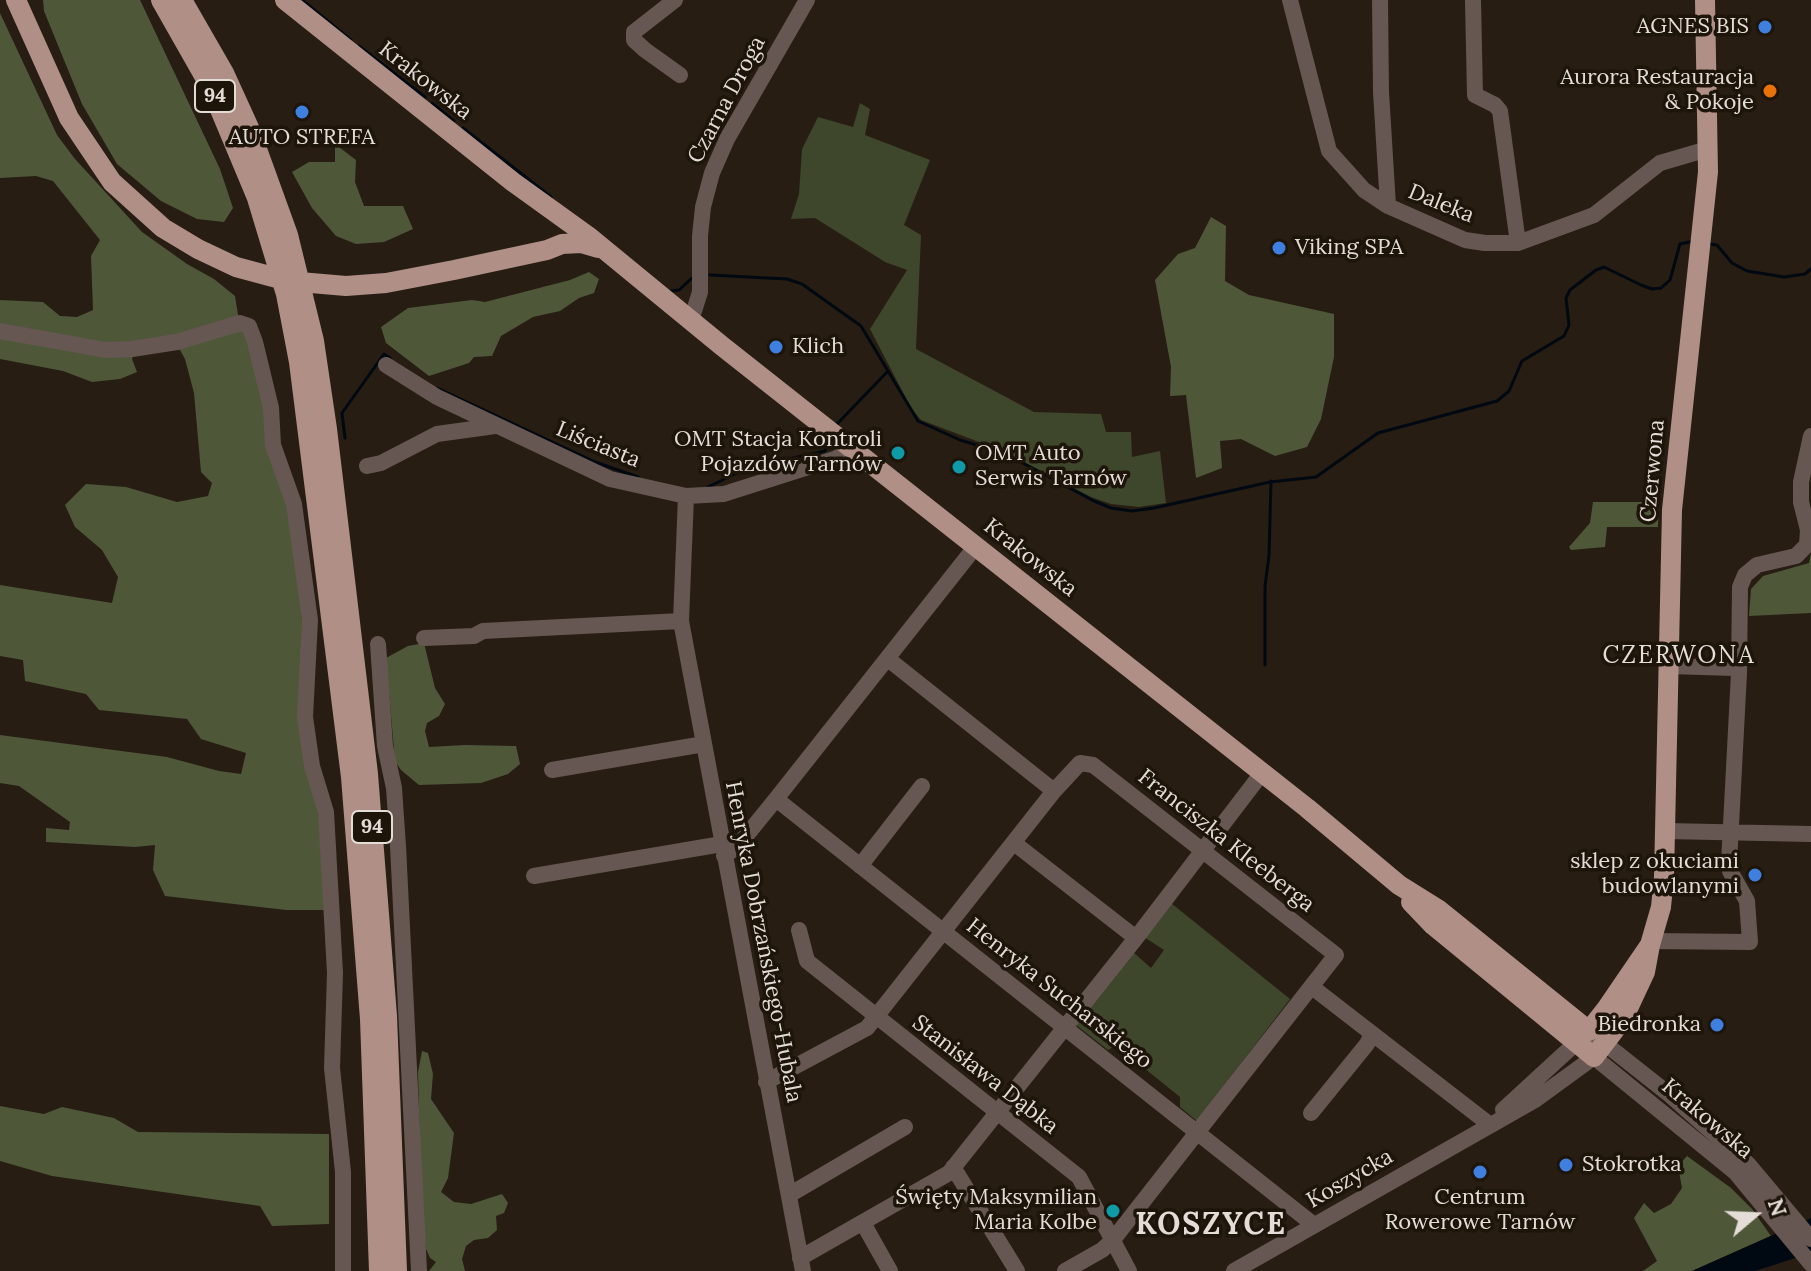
<!DOCTYPE html>
<html>
<head>
<meta charset="utf-8">
<style>
  body { margin:0 }
  #map { position:relative; width:1811px; height:1271px; overflow:hidden; background:#271d13; font-family:Lora,serif }
  canvas { display:block }
  .north { position:absolute; left:1715px; top:1175px; width:80px; height:80px; -webkit-text-stroke:6px #1d140a; paint-order:stroke; rotate:71deg; font-size:22px; font-weight:700; line-height:32px; text-align:center; color:#e4dcd6 }
  .north::after { content:''; display:block; margin:auto; width:28px; height:36px; background:#e4dcd6; clip-path:polygon(50% 0,100% 100%,50% 72%,0 100%) }
</style>
</head>
<body>
<div id="map">
<canvas width="1811" height="1271"></canvas>
<div class="north">N</div>
</div>
<script>
const c = document.querySelector('canvas').getContext('2d');
c.lineJoin = 'round';
function fillPath(path, color) { c.fillStyle = color; c.fill(path, 'evenodd'); }
const shape = rows => new Path2D(rows.map(r => 'M' + r).join(''));
function strokePath(path, color, width, dash) { c.strokeStyle = color; c.lineWidth = width; c.lineCap = dash ? 'butt' : 'round'; c.setLineDash(dash || []); c.stroke(path); }
function label(font, color, halo, rows, align = 'center') {
  c.font = font + ' Lora,serif'; c.lineWidth = 7; c.setLineDash([]); c.textBaseline = 'middle'; c.strokeStyle = halo; c.fillStyle = color; for (const [text, x, y, turn = 0] of rows) {
    c.save(); c.translate(x, y); c.rotate((+turn || 0) * Math.PI / 180); c.textAlign = isNaN(turn) ? turn : align; if (halo) c.strokeText(text, 0, 0); c.fillText(text, 0, 0); c.restore();
  }
}
fillPath(shape([
  [860,103,870,109,865,135,930,160,904,225,921,235,916,349,1034,412,1101,414,1106,432,1131,432,1132,457,1160,451,1166,503,1139,507,1111,504,1091,497,1000,450,921,420,911,408,870,329,907,270,885,262,815,218,791,219,799,194,802,149,818,117,853,127],
  [1171,903,1290,999,1197,1121,1180,1107,1180,1097,1118,1047,1115,1046,1108,1050,1076,1025,1133,952,1151,968,1164,950,1144,937]
]), '#3e472b');
fillPath(shape([
  [43,0,140,0,220,169,233,208,224,222,197,219,161,201,117,164,82,104,44,11],
  [0,13,57,135,75,159,142,232,187,264,214,279,235,296,239,321,245,320,295,520,312,766,331,910,286,910,165,896,153,870,155,845,135,847,46,842,46,828,69,830,70,822,19,786,0,783,0,735,167,757,219,771,241,774,246,753,201,739,187,719,99,710,86,694,25,681,23,660,0,656,0,585,112,603,118,577,102,550,75,527,65,505,86,484,126,487,177,502,208,496,212,483,201,472,194,393,185,359,176,343,136,348,132,359,137,372,120,379,92,382,63,371,0,359,0,300,43,302,60,316,77,317,93,310,91,256,100,240,53,181,36,176,0,178],
  [335,144,356,160,355,182,364,206,403,206,413,229,384,242,356,244,336,236,312,208,292,172,309,162,335,162],
  [1211,217,1226,226,1225,281,1249,295,1334,314,1334,357,1321,419,1307,447,1275,456,1241,439,1220,441,1222,468,1196,478,1186,395,1170,396,1171,367,1155,280,1178,254,1195,248],
  [589,272,599,279,594,293,579,298,560,311,533,317,501,336,492,356,474,357,469,363,429,376,386,343,381,327,408,308,472,300,485,302,570,280],
  [1593,502,1659,502,1658,527,1607,527,1605,547,1571,550,1569,547,1590,523],
  [1811,553,1811,613,1749,616,1751,589,1763,576,1809,563],
  [424,643,435,688,445,704,439,716,427,723,425,731,429,747,465,745,516,746,520,764,508,774,481,783,419,785,401,770,395,761,386,658,408,646],
  [422,1051,428,1053,433,1074,431,1099,454,1133,448,1178,441,1192,454,1202,471,1204,502,1194,508,1203,504,1213,496,1216,497,1230,488,1238,474,1240,466,1246,462,1259,465,1271,429,1271,436,1262,430,1258,426,1249,422,1221,418,1072],
  [0,1106,44,1114,62,1107,114,1118,138,1132,329,1134,329,1224,272,1226,260,1206,52,1176,0,1161],
  [1687,1156,1731,1188,1752,1209,1771,1236,1692,1271,1643,1271,1657,1261,1634,1218,1644,1203,1654,1213,1671,1204,1682,1188,1678,1166]
]), '#4e5839');
fillPath(shape([
  [1811,1218,1811,1253,1755,1271,1692,1271]
]), '#000911');
strokePath(shape([
  [302,0,351,40],
  [359,46,425,97],
  [432,103,454,121],
  [463,128,551,197],
  [1709,244,1717,245,1732,263,1747,271,1784,277,1805,274,1811,269],
  [710,275,787,279,802,284,861,326,918,421,960,440,1006,454,1094,501,1111,508,1132,511,1154,508,1270,482,1316,477,1378,433,1497,401,1509,391,1522,361,1564,336,1569,325,1566,298,1570,290,1596,270,1604,267,1641,285,1652,289,1661,288,1670,280,1680,244,1694,241],
  [671,291,679,290,692,278],
  [437,388,595,462,638,477],
  [837,424,888,371],
  [345,438,342,413,384,354,390,358],
  [708,487,747,468,825,451,827,445],
  [1265,665,1265,586,1269,556,1271,481]
]), '#000911', 3);
strokePath(shape([
  [675,0,634,32,634,40,645,50,680,75],
  [1290,0,1329,151,1364,190,1388,206],
  [1380,0,1381,92,1388,206,1465,240,1485,243,1518,243,1594,215,1660,163,1708,149],
  [1473,0,1475,95,1495,105,1500,111,1518,243],
  [688,318,694,311,700,292,700,236,703,207,712,173,727,139,807,0],
  [0,331,106,350,132,349,177,342,240,323,249,326,255,342,271,408,273,445,294,504,310,620,305,717,312,766,326,812,335,973,332,1068,343,1172,343,1271],
  [386,365,437,397,610,479,686,496,724,494,837,458,850,447],
  [367,466,381,463,437,434,495,426],
  [686,496,681,621,803,1271],
  [424,638,474,636,483,631,681,621],
  [378,644,385,746,394,788,398,846,419,1271],
  [888,659,1054,791],
  [1739,673,1740,587,1745,575,1757,565,1796,556,1807,545,1808,530,1801,502,1801,482,1811,436],
  [552,770,704,744],
  [776,799,1314,1225],
  [1666,831,1811,834],
  [1014,843,1136,938],
  [724,856,737,847,776,799,976,546],
  [860,866,922,786],
  [534,876,722,844],
  [799,930,807,961,1079,1177,1129,1271],
  [1651,941,1750,942,1747,901,1730,871,1729,863,1739,673,1734,668,1669,666],
  [1312,987,1489,1124],
  [766,1082,867,1028,1054,791,1080,763,1093,765,1336,955,1112,1241,1102,1250,1065,1271],
  [1503,1110,1589,1031,1670,1095,1748,1164,1811,1239],
  [1311,1113,1367,1044,1372,1034],
  [953,1167,1017,1271],
  [789,1195,905,1127],
  [863,1223,890,1271],
  [800,1258,949,1173,1136,938,1262,773],
  [1234,1271,1535,1100,1594,1057,1735,1172,1811,1264]
]), '#675753', 16);
strokePath(shape([
  [16,0,69,118,112,182,163,228,198,249,236,267,288,281,346,286,386,283,454,270,547,250,562,244,581,243,598,248],
  [161,0,211,88,257,198,286,294,299,362,351,777,370,1019,379,1271],
  [182,0,224,73,250,130,288,235,314,341,327,429,368,774,387,1016,397,1271],
  [285,0,513,182,588,236,722,346,1307,808,1399,885,1439,910,1589,1031,1607,1008,1650,945],
  [1411,902,1433,925,1594,1057,1623,1019,1645,972,1650,945,1661,907,1664,877,1672,510,1708,172,1705,0]
]), '#b08f87', 20);
for (const [x, y, r, color] of [
  [1765,27,8,"#3f7fe0"],
  [1770,91,8,"#e8710a"],
  [302,112,8,"#3f7fe0"],
  [1279,248,8,"#3f7fe0"],
  [776,347,8,"#3f7fe0"],
  [898,453,8,"#0f9aa8"],
  [959,467,8,"#0f9aa8"],
  [1755,875,8,"#3f7fe0"],
  [1717,1025,8,"#3f7fe0"],
  [1566,1165,8,"#3f7fe0"],
  [1480,1172,8,"#3f7fe0"],
  [1113,1211,8,"#0f9aa8"]
]) { const dot = new Path2D(); dot.arc(x, y, r, 0, 2 * Math.PI); c.fillStyle = color; c.fill(dot); strokePath(dot, '#1d140a', 3); }
for (const [x, y, w] of [
  [215,96,40],
  [372,827,40]
]) { const box = new Path2D(); box.roundRect(x - w / 2, y - 16, w, 32, 6); c.fillStyle = '#1d140a'; c.fill(box); strokePath(box, '#e4dcd6', 2); }
label('bold 20px', '#e4dcd6', null, [
  ["94",215,96],
  ["94",372,827]
]);
label('22px', '#e4dcd6', '#1d140a', [
  ["AGNES BIS",1749,27],
  ["Aurora Restauracja",1754,78],
  ["& Pokoje",1754,103],
  ["AUTO STREFA",302,138,"center"],
  ["Viking SPA",1295,248,"left"],
  ["Klich",792,347,"left"],
  ["OMT Stacja Kontroli",882,440],
  ["Pojazdów Tarnów",882,465],
  ["OMT Auto",975,454,"left"],
  ["Serwis Tarnów",975,479,"left"],
  ["sklep z okuciami",1739,862],
  ["budowlanymi",1739,887],
  ["Biedronka",1701,1025],
  ["Stokrotka",1582,1165,"left"],
  ["Święty Maksymilian",1097,1198],
  ["Maria Kolbe",1097,1223],
  ["Centrum",1480,1198,"center"],
  ["Rowerowe Tarnów",1480,1223,"center"]
], 'right');
label('22px', '#e4dcd6', '#1d140a', [
  ["Krakowska",425,81,38],
  ["Czarna Droga",727,100,-62],
  ["Daleka",1441,204,22],
  ["Liściasta",598,445,22],
  ["Czerwona",1653,471,-85],
  ["Krakowska",1030,558,38],
  ["Franciszka Kleeberga",1226,841,38],
  ["Henryka Dobrzańskiego-Hubala",763,942,79],
  ["Henryka Sucharskiego",1059,994,38],
  ["Stanisława Dąbka",985,1075,38],
  ["Krakowska",1707,1119,40],
  ["Koszycka",1350,1179,-30]
]);
c.letterSpacing = '2px';
label('24px', '#e4dcd6', '#1d140a', [
  ["CZERWONA",1679,656]
]);
c.letterSpacing = '0px';
c.letterSpacing = '2px';
label('bold 30px', '#e4dcd6', '#1d140a', [
  ["KOSZYCE",1211,1225]
]);
c.letterSpacing = '0px';
</script>
</body>
</html>
